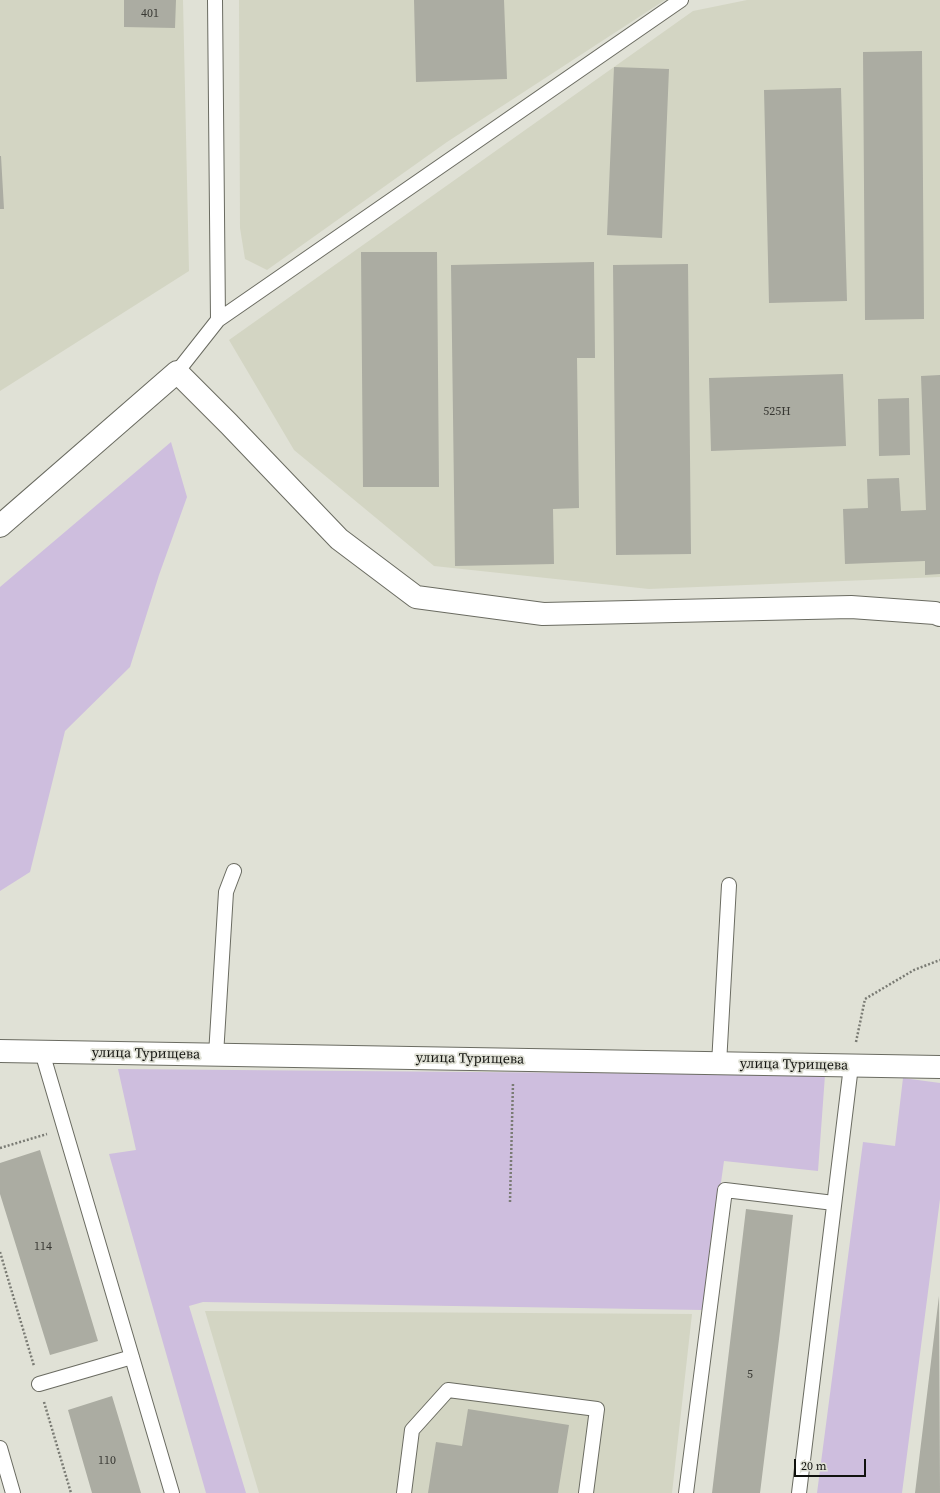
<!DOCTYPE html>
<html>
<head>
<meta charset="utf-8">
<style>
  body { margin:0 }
  #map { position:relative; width:940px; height:1493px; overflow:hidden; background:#e0e1d6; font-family:"Source Serif 4",serif }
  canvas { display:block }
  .scale { position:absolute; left:794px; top:1459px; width:72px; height:18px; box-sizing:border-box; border:2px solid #11120e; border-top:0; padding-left:5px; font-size:12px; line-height:14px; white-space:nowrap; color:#11120e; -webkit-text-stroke:3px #e0e1d6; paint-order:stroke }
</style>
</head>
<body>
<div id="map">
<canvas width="940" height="1493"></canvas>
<div class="scale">20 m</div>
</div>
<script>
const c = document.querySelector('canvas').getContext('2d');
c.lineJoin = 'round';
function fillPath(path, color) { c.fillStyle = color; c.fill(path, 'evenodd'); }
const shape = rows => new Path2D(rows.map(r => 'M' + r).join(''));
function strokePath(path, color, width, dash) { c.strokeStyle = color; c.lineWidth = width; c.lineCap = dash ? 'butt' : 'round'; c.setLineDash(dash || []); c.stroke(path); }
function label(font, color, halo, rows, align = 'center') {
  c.font = font + ' "Source Serif 4",serif'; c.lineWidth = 3.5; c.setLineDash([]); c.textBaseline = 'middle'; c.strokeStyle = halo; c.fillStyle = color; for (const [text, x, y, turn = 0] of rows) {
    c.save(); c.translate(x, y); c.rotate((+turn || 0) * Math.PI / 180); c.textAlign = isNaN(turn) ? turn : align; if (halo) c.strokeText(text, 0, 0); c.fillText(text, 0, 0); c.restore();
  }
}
fillPath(shape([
  [0,0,183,0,189,271,0,391],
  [239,0,665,0,447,142,267,270,245,259,240,228],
  [747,0,940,0,940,577,649,589,434,566,294,450,229,340,693,11],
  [205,1311,692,1314,672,1493,259,1493]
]), '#d3d5c3');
fillPath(shape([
  [171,442,187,497,159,575,130,667,65,731,30,872,0,891,0,587],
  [118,1069,825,1075,818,1171,724,1161,703,1310,203,1302,189,1306,246,1493,206,1493,109,1154,136,1150],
  [903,1078,940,1083,940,1199,902,1493,817,1493,863,1142,895,1146]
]), '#cebede');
fillPath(shape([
  [124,0,176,0,175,28,124,27],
  [414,0,504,0,507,79,416,82],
  [922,51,924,319,865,320,863,52],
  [614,67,669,69,662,238,607,235],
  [841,88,847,301,769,303,764,90],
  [0,156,1,156,4,209,0,209],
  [361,252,437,252,439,487,363,487],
  [594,262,595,358,577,358,579,508,553,509,554,564,455,566,451,265],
  [688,264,691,554,616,555,613,265],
  [843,374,846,446,711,451,709,378],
  [940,375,940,574,925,575,925,561,845,564,843,509,868,508,867,479,899,478,901,511,926,510,921,376],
  [909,398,910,455,879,456,878,399],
  [40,1150,98,1341,50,1355,0,1194,0,1163],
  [746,1209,793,1215,780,1331,760,1493,712,1493],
  [939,1296,940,1493,915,1493],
  [112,1396,122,1429,141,1493,92,1493,68,1410],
  [468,1409,569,1425,558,1493,428,1493,436,1442,462,1446]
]), '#abaca2');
const lane = shape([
  [215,0,218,320],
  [177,372,218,320,681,0],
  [42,1052,172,1493],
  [216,1055,226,892,234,871],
  [719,1064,729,885],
  [39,1384,132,1357],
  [0,1448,13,1493],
  [404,1493,412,1430,448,1390,597,1409,586,1493],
  [686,1493,725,1190,834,1203],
  [799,1493,851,1066]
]);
const street = shape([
  [0,1051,940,1067]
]);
const secondary = shape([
  [0,526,177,372,229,424,339,539,416,597,543,614,851,607,935,613,940,615]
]);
strokePath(lane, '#6a6b61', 16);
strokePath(street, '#6a6b61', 24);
strokePath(secondary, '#6a6b61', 24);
strokePath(shape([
  [856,1042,865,999,914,970,940,960],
  [0,1148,47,1134],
  [510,1202,513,1083],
  [0,1252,34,1366],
  [44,1402,71,1493]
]), '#7a7b74', 2.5, [2, 2]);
strokePath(lane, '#fff', 14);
strokePath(street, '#fff', 22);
strokePath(secondary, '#fff', 22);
label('12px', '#383833', null, [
  ["401",150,14],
  ["525Н",777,412],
  ["114",43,1247],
  ["5",750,1375],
  ["110",107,1461]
]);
label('14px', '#11120e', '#e0e1d6', [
  ["улица Турищева",146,1054,1],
  ["улица Турищева",470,1059,1],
  ["улица Турищева",794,1065,1]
]);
</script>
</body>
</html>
